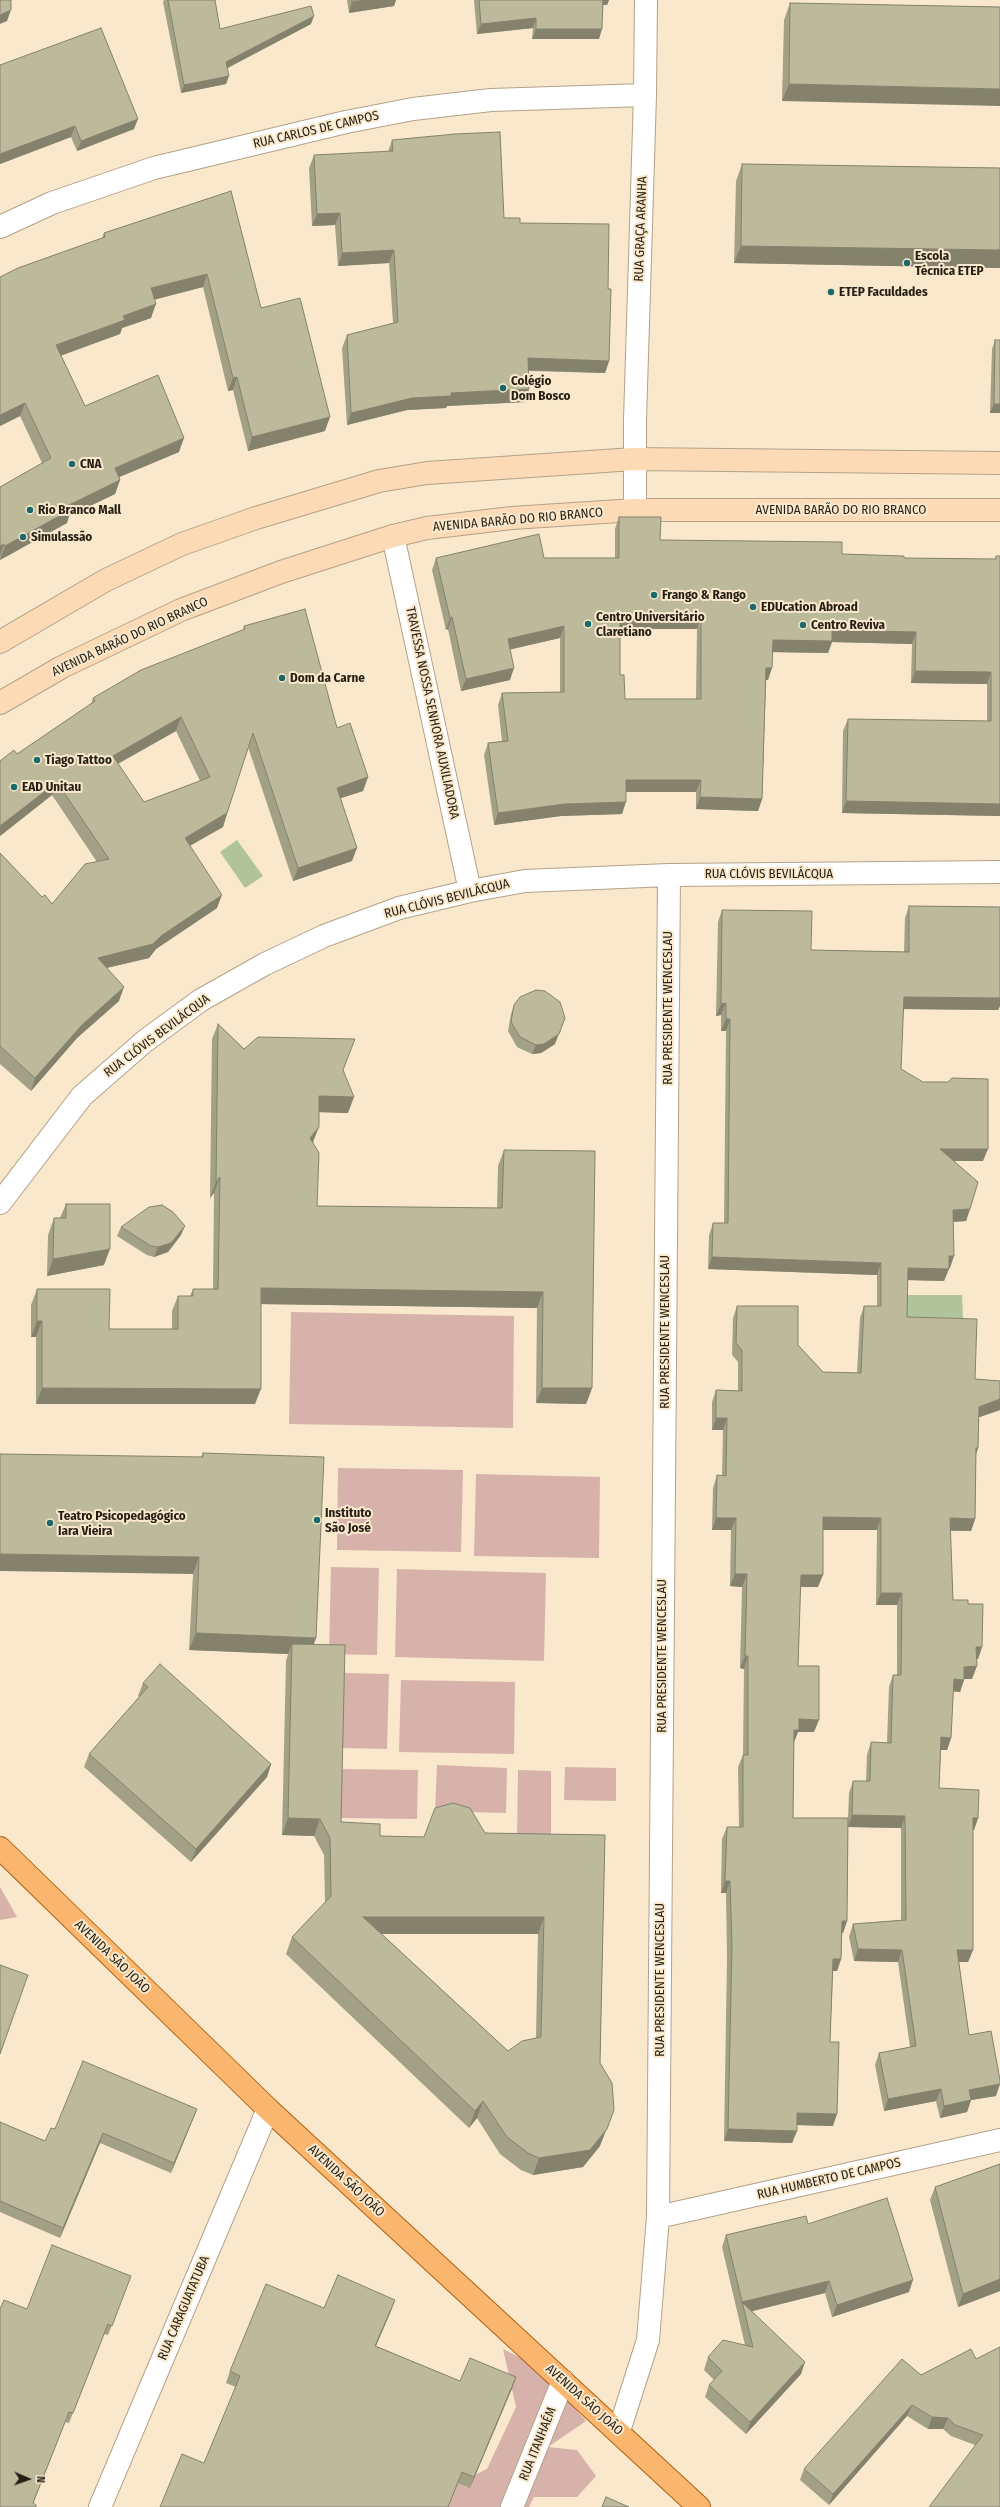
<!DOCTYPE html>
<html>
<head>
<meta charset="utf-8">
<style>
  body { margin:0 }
  #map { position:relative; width:1000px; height:2507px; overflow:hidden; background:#f9e8cc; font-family:"Fira Sans Condensed",sans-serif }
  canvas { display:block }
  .north { position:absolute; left:8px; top:2459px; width:40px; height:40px; -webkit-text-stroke:3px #f9e8cc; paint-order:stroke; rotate:92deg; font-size:11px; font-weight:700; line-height:16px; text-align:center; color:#251f14 }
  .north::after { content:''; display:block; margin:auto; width:14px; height:18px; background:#251f14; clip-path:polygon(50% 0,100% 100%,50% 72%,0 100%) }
</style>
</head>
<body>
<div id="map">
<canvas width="1000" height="2507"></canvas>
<div class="north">N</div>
</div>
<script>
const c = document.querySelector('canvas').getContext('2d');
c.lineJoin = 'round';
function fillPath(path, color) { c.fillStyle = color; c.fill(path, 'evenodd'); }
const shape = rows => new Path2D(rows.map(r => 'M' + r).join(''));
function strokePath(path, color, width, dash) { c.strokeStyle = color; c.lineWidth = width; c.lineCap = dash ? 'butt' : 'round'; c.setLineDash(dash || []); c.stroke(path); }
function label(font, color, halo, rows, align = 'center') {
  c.font = font + ' "Fira Sans Condensed",sans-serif'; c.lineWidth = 4; c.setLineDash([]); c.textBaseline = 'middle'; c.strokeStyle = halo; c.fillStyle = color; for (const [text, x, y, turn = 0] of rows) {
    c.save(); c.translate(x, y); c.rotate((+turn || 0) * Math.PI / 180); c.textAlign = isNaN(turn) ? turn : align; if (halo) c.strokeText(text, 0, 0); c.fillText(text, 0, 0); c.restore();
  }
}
fillPath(shape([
  [291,1312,514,1316,513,1428,289,1424],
  [338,1468,463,1470,461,1552,337,1550],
  [476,1474,600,1477,599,1558,474,1556],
  [331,1567,379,1568,377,1655,329,1654],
  [397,1569,546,1573,544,1661,395,1657],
  [343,1673,389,1674,387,1749,341,1748],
  [401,1680,515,1682,514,1754,399,1752],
  [437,1765,507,1768,506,1813,435,1811],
  [565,1767,616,1768,616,1801,564,1800],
  [341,1769,418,1770,417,1819,340,1818],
  [518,1770,551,1771,551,1841,517,1841],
  [0,1887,17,1917,0,1920],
  [503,2349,537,2366,586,2421,548,2447,577,2450,596,2476,577,2497,534,2497,529,2507,439,2507,445,2489,487,2469,516,2407]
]), '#d6b2aa');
fillPath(shape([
  [237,840,263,876,245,888,220,852],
  [905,1295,962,1295,963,1318,906,1318]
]), '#b0c39a');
const street = shape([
  [0,227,52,203,154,168,346,122,413,109,491,100,645,95],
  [635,510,635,420,645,95,646,0],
  [393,536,470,891],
  [0,1203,82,1096,145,1041,201,1000,265,964,324,936,399,908,470,891,525,881,669,875,1000,872],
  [658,2217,1000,2140],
  [619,2431,648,2340,658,2217,669,875],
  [100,2507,268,2109],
  [512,2507,563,2381]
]);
const secondary = shape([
  [0,642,106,580,182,544,256,518,379,481,427,473,634,459,1000,463],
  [0,703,62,667,181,610,281,572,393,536,427,528,512,518,635,510,1000,510]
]);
const primary = shape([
  [0,1848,268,2109,699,2507]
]);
strokePath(street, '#b3a288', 24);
strokePath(secondary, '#b3a288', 24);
strokePath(primary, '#ae610f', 24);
strokePath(street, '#fff', 22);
strokePath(secondary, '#fddab6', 22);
strokePath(primary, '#fab66e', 22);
fillPath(shape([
  [164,0,215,0,220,29,311,24,228,68,226,84,181,93,163,2],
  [347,0,396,0,394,6,349,13],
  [474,0,609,0,607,5,603,5,599,39,532,39,533,28,477,34],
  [790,3,1000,7,782,101,784,20],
  [0,65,134,129,77,151,71,137,0,164],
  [392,140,504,218,520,223,608,289,609,361,605,373,528,371,525,402,447,406,446,408,407,410,347,425,342,348,347,335,393,323,389,263,338,266,335,225,312,226,309,168,314,155,388,152],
  [742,164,1000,168,1000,268,734,263,736,181],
  [231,191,261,308,325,431,248,451,233,390,228,391,203,287,155,299,151,318,122,328,120,334,61,355,85,406,179,452,119,477,120,480,115,494,69,516,67,523,0,560,0,487,42,463,20,416,0,426,102,238,104,233],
  [995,340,1000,413,990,413,992,349],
  [619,517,660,540,842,554,904,558,995,559,996,556,1000,556,1000,816,842,813,843,731,848,719,987,721,987,684,911,683,912,644,832,642,828,653,773,652,768,680,766,680,762,799,758,811,696,809,696,792,626,792,622,814,561,816,494,825,484,755,488,743,502,741,498,705,502,693,560,692,560,638,510,649,510,680,461,691,448,629,446,630,432,570,436,558,615,558,615,529],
  [620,629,697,629,696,699,625,699,620,675],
  [244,626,337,728,368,777,363,791,341,798,352,861,293,881,248,747,223,827,190,846,217,908,156,949,149,958,107,968,119,1001,77,1038,31,1091,0,1064,0,853,42,897,52,904,97,862,52,795,0,836,0,761,17,754,91,704,93,698,243,630],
  [176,731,200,781,144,802,118,764],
  [909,906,1000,907,1000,1006,998,1010,903,1009,901,1069,983,1161,954,1161,970,1209,966,1221,953,1222,950,1268,949,1268,944,1281,908,1280,907,1317,975,1379,1000,1381,1000,1410,979,1417,978,1448,976,1455,975,1519,971,1531,950,1531,953,1600,968,1604,982,1647,978,1659,977,1659,972,1679,964,1679,960,1692,953,1691,951,1738,947,1750,941,1750,939,1788,978,1818,974,1830,973,1830,973,1950,968,1962,959,1962,969,2035,996,2096,971,2100,967,2112,940,2118,936,2101,884,2111,875,2065,879,2053,910,2047,898,1962,854,1961,849,1937,853,1924,901,1920,901,1828,848,1827,847,1921,843,1933,842,1933,841,1959,837,1971,833,1971,830,2042,833,2126,797,2125,797,2131,792,2143,724,2141,727,1958,726,1893,721,1893,722,1839,727,1827,739,1827,738,1767,743,1755,744,1669,740,1668,742,1587,730,1586,731,1530,712,1530,713,1488,717,1475,722,1476,723,1430,712,1430,712,1402,716,1390,738,1391,738,1362,732,1355,733,1318,737,1306,798,1345,823,1372,857,1373,860,1318,864,1306,877,1306,877,1275,708,1269,709,1235,713,1223,724,1223,726,1031,721,1031,721,1015,716,1016,718,922,722,910,811,950,904,952,905,918],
  [823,1530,877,1530,876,1605,897,1605,897,1675,893,1675,889,1687,887,1743,871,1742,867,1755,866,1781,853,1781,849,1793,848,1818,793,1818,794,1742,798,1732,814,1732,798,1666,800,1587,818,1587],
  [514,1005,555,1044,541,1053,532,1054,517,1047,508,1031,511,1014],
  [218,1024,244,1049,343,1070,348,1113,319,1112,313,1143,317,1206,497,1208,498,1166,504,1150,592,1388,586,1404,536,1403,537,1308,261,1304,255,1404,36,1404,36,1337,31,1337,31,1305,37,1289,109,1329,172,1329,172,1311,178,1296,190,1296,193,1289,213,1289,214,1193,210,1198,212,1039],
  [66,1204,104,1265,47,1276,48,1235,54,1218,60,1218],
  [121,1227,181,1235,168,1252,154,1257,147,1255,117,1236],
  [203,1453,314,1644,341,1822,380,1836,424,1837,485,1833,605,1835,600,2063,600,2146,583,2167,533,2175,521,2170,500,2154,477,2118,469,2128,286,1954,292,1937,325,1903,324,1855,314,1836,282,1835,286,1661,288,1654,189,1650,193,1574,201,1457],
  [382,1934,538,1934,536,2038,508,2051],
  [143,1683,271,1764,267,1777,191,1862,84,1767,89,1754,139,1697,138,1696],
  [197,2109,171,2173,100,2143,60,2238,0,2212,0,2122,45,2141,55,2129],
  [1000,2164,1000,2291,958,2307,930,2200,935,2187],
  [808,2224,909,2292,832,2317,825,2293,752,2311,801,2374,746,2434,705,2397,709,2385,714,2380,704,2370,708,2357,745,2345,722,2247,726,2235],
  [131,2276,108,2335,104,2334,69,2423,65,2422,33,2504,0,2507,27,2309],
  [324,2308,391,2311,376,2346,460,2381,516,2377,470,2488,458,2483,448,2507,160,2507,204,2463,236,2387,226,2383,230,2371],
  [971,2349,1000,2507,975,2445,951,2436,943,2429,928,2429,907,2416,829,2505,800,2480,804,2469,921,2375]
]), '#a2a085');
fillPath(shape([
  [367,0,396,0,394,6,349,13,352,2],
  [601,0,609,0,607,5,599,5],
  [11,10,7,21,0,24,0,15],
  [314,16,311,24,223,70,226,62],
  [536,18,533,28,477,34,481,24],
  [536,29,602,29,599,39,532,39],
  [229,76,226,84,181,93,184,85],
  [789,84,1000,89,1000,106,782,101],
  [138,119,134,129,77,151,81,141],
  [75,126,71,137,0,164,0,154],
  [340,213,335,225,312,226,317,214],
  [741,246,1000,250,1000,268,734,263],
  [394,250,389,263,338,266,342,253],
  [207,274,203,287,146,302,151,288],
  [156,304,151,318,122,328,120,334,52,359,56,345,123,316],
  [528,358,609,361,605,373,523,370],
  [237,377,233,390,228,391,233,378],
  [529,389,525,402,447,406,446,408,407,410,347,425,351,413,412,398,451,393],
  [25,403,20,416,0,426,0,415],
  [994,404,1000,404,1000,413,990,413],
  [330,417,325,431,248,451,252,437],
  [184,438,179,452,110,481,115,468],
  [120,480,115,494,69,516,67,523,0,560,5,546,69,505],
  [4,544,0,555,0,546],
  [452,617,448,629,446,630,450,618],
  [620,617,701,617,697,629,615,629],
  [564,626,560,638,504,651,508,639],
  [832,630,916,632,912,644,832,642,828,653,769,652,773,640],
  [514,668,510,680,461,691,466,679],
  [766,668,772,668,768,680,762,680],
  [915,671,991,672,987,684,911,683],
  [181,717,176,731,108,769,113,756],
  [368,777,363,791,332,801,337,788],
  [626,780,701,780,696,792,622,792],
  [57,782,52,795,0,836,0,826],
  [700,797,762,799,758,811,696,809],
  [846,801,1000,804,1000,816,842,813],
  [626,802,622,814,561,816,494,825,498,813,565,804],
  [227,813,223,827,180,851,185,838],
  [357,848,352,861,293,881,298,868],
  [222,895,217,908,156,949,149,958,93,971,98,958,161,936],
  [124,987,119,1001,77,1038,31,1091,35,1078,82,1025],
  [904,997,1000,998,1000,1006,998,1010,899,1009],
  [726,1003,721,1015,716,1016,721,1004],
  [565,1018,555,1044,541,1053,532,1054,536,1045],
  [726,1019,730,1019,726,1031,721,1031],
  [319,1096,354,1097,348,1113,313,1112],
  [319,1127,313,1142,304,1154,310,1138],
  [940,1149,988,1149,983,1161,936,1161],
  [220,1177,214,1193,210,1198,216,1182],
  [970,1209,966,1221,949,1222,953,1210],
  [185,1226,181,1235,168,1252,154,1257,158,1247],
  [110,1249,104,1265,47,1276,53,1259],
  [949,1256,954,1256,950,1268,945,1268],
  [712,1257,881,1263,877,1275,708,1269],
  [908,1268,949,1269,944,1281,904,1280],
  [261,1288,543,1292,537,1308,255,1304],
  [37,1321,42,1321,36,1337,31,1337],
  [42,1388,261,1389,255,1404,36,1404],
  [542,1388,592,1388,586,1404,536,1403],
  [1000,1399,1000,1410,974,1419,979,1407],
  [716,1418,727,1418,723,1430,712,1430],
  [976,1448,978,1448,974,1460],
  [823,1517,881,1518,877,1530,819,1530],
  [716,1518,736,1518,731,1530,712,1530],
  [950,1518,975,1519,971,1531,945,1530],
  [0,1554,199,1557,193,1574,0,1571],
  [735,1574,747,1574,742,1587,730,1586],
  [801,1575,823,1575,818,1587,796,1587],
  [881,1593,902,1593,897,1605,876,1605],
  [196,1633,316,1638,310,1655,292,1644,288,1654,189,1650],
  [976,1647,982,1647,978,1659,972,1659],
  [745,1656,748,1656,744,1669,740,1668],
  [977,1666,972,1679,960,1679,964,1667],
  [954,1679,964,1680,960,1692,949,1691],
  [799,1719,819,1720,814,1732,798,1732,794,1742,789,1742,794,1730],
  [941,1737,951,1738,947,1750,937,1750],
  [271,1764,267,1777,191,1862,196,1849],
  [852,1815,905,1816,901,1828,848,1827],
  [288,1818,320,1819,314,1836,282,1835],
  [973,1818,978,1818,974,1830,968,1830],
  [725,1881,730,1881,726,1893,721,1893],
  [363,1917,544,1917,538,1934,357,1934],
  [842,1921,847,1921,843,1933,838,1934],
  [858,1949,902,1950,898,1962,854,1961],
  [957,1950,973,1950,968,1962,952,1962],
  [833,1959,841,1959,837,1971,829,1971],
  [1000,2084,996,2096,971,2100,967,2112,940,2118,944,2106,969,2090],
  [941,2089,936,2101,884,2111,888,2099],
  [483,2101,477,2118,469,2128,475,2111],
  [197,2109,193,2119,171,2173,174,2163],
  [614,2110,600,2146,583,2167,533,2175,539,2158],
  [797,2113,837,2114,833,2126,793,2125],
  [728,2129,797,2131,792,2143,724,2141],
  [103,2133,100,2143,60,2238,63,2228],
  [1000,2279,1000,2291,958,2307,963,2294],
  [913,2280,909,2292,832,2317,837,2305],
  [829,2281,825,2293,745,2313,742,2302],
  [395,2300,391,2311,371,2357,375,2346],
  [805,2362,801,2374,746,2434,750,2422],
  [516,2377,512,2389,470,2488,474,2477],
  [912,2405,907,2416,829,2505,833,2494],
  [932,2417,948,2418,943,2429,928,2429]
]), '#84826c');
const building = shape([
  [0,0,11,0,11,10,0,15,0,0],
  [168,0,215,0,220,29,311,6,314,16,226,62,229,76,184,85,168,0],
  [352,0,367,0,352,2,352,0],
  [479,0,603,0,602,29,536,29,536,18,481,24,479,0],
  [790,3,1000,7,1000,89,789,84,790,3],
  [101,28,138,119,81,141,75,126,0,154,0,65,101,28],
  [500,132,504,218,520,218,520,223,609,224,608,289,611,289,609,361,528,358,529,389,451,393,451,396,412,398,351,413,347,335,398,322,394,250,342,253,340,213,317,214,314,155,393,151,392,140,455,134,500,132],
  [742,164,1000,168,1000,250,741,246,742,164],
  [231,191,261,308,300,298,330,417,252,437,237,377,233,378,207,274,151,288,156,304,123,316,125,320,56,345,85,406,158,375,184,438,115,468,120,480,69,505,72,509,5,546,4,544,0,546,0,487,51,458,25,403,0,415,0,277,18,268,105,237,104,233,231,191],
  [995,340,1000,340,1000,404,994,404,995,340],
  [619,517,661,517,660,540,842,542,842,554,904,556,904,558,996,559,996,556,1000,556,1000,804,846,801,848,719,991,721,991,672,915,671,916,632,832,630,832,641,773,640,772,668,766,668,762,799,700,797,701,780,626,780,626,802,565,804,498,813,488,743,508,741,502,693,564,692,564,626,508,639,514,668,466,679,452,617,450,618,436,558,539,534,544,558,619,558,619,517],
  [620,617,701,617,701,699,625,699,624,675,620,675,620,617],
  [305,609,337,728,350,723,368,777,337,788,357,848,298,868,253,733,227,813,185,838,222,895,161,936,153,944,98,958,124,987,82,1025,35,1078,0,1046,0,853,42,897,45,895,52,904,85,864,109,859,57,782,0,826,0,761,14,750,17,754,95,701,93,698,141,670,245,629,244,626,305,609],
  [181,717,210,777,144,802,113,756,181,717],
  [909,906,1000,907,1000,998,904,997,901,1069,923,1082,948,1082,952,1078,988,1079,988,1149,940,1149,978,1182,970,1209,953,1210,954,1256,949,1256,949,1269,908,1268,907,1317,977,1319,975,1379,1000,1381,1000,1399,979,1407,978,1448,976,1448,975,1519,950,1518,953,1600,968,1600,968,1604,983,1604,982,1647,976,1647,977,1666,964,1667,964,1680,954,1679,951,1738,941,1737,939,1788,979,1790,978,1818,973,1818,973,1950,957,1950,969,2035,991,2031,1000,2080,1000,2084,969,2090,971,2100,944,2106,941,2089,888,2099,879,2053,916,2046,902,1950,858,1949,853,1924,906,1920,905,1816,852,1815,853,1781,870,1781,871,1742,891,1743,893,1675,901,1675,902,1593,881,1593,881,1518,823,1517,823,1575,801,1575,798,1666,819,1666,819,1720,799,1719,799,1730,794,1730,793,1818,848,1818,847,1921,842,1921,841,1959,833,1959,830,2042,839,2042,837,2114,797,2113,797,2131,728,2129,732,1946,730,1881,725,1881,727,1827,743,1827,743,1755,748,1755,748,1656,745,1656,747,1574,735,1574,736,1518,716,1518,717,1475,726,1476,727,1418,716,1418,716,1390,742,1391,742,1350,736,1343,737,1306,798,1306,798,1345,823,1372,861,1373,864,1306,881,1306,881,1263,712,1257,713,1223,728,1223,730,1019,726,1019,726,1003,721,1004,722,910,812,911,811,950,909,952,909,906],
  [536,990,545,991,560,1002,565,1018,559,1034,544,1044,536,1045,520,1037,511,1022,514,1005,520,997,536,990],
  [218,1024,244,1049,258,1037,355,1039,343,1070,354,1097,319,1096,319,1127,310,1138,319,1153,317,1206,502,1208,504,1150,595,1151,592,1388,542,1388,543,1292,261,1288,261,1389,42,1388,42,1321,37,1321,37,1289,110,1289,109,1329,178,1329,178,1296,193,1296,193,1289,218,1289,220,1177,216,1182,218,1024],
  [66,1204,110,1204,110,1249,53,1259,54,1218,66,1218,66,1204],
  [162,1205,173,1212,185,1226,171,1243,158,1247,151,1246,121,1227,149,1207,162,1205],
  [203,1453,324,1457,316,1638,196,1633,199,1557,0,1554,0,1454,203,1457,203,1453],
  [292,1644,345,1645,341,1822,380,1824,380,1836,424,1837,435,1808,453,1803,470,1808,485,1833,605,1835,600,2063,612,2083,614,2110,607,2129,590,2150,539,2158,528,2153,507,2137,483,2101,475,2111,292,1937,331,1896,330,1838,320,1819,288,1818,292,1644],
  [363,1917,544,1917,541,2037,522,2041,508,2051,363,1917],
  [160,1664,271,1764,196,1849,89,1754,148,1687,143,1683,160,1664],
  [0,1965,28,1975,0,2054,0,1965],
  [83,2061,197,2109,174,2163,103,2133,63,2228,0,2201,0,2122,45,2141,51,2128,55,2129,83,2061],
  [1000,2164,1000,2279,963,2294,935,2187,1000,2164],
  [887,2198,913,2280,837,2305,829,2281,742,2302,805,2362,750,2422,709,2385,722,2371,708,2357,723,2340,753,2347,726,2235,806,2216,808,2224,887,2198],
  [52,2245,131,2276,112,2326,108,2324,73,2413,69,2412,33,2503,36,2505,36,2507,0,2507,0,2309,4,2300,27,2309,52,2245],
  [338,2275,395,2300,375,2346,460,2381,470,2358,516,2377,474,2477,462,2472,448,2507,160,2507,182,2454,204,2463,240,2376,230,2371,266,2284,324,2308,338,2275],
  [1000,2347,1000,2507,929,2507,983,2435,955,2425,948,2418,932,2417,912,2405,833,2494,804,2469,902,2359,921,2375,971,2349,976,2359,1000,2347],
  [606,2497,629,2507,602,2507,606,2497]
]);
fillPath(building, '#bcba9b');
strokePath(building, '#84826c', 1);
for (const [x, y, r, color] of [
  [907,263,4,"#1c696c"],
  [831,292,4,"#1c696c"],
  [503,388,4,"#1c696c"],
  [72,464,4,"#1c696c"],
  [30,510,4,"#1c696c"],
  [23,537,4,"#1c696c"],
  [654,595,4,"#1c696c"],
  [753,607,4,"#1c696c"],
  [588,624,4,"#1c696c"],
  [803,625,4,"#1c696c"],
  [282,678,4,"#1c696c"],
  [37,760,4,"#1c696c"],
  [14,787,4,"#1c696c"],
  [317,1520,4,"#1c696c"],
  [50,1523,4,"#1c696c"]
]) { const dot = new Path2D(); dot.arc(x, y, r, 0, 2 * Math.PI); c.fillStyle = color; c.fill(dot); strokePath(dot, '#f9e8cc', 1.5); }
label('13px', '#251f14', '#f9e8cc', [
  ["RUA CARLOS DE CAMPOS",316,130,-13],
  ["RUA GRAÇA ARANHA",641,229,-88],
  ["AVENIDA BARÃO DO RIO BRANCO",841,510],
  ["AVENIDA BARÃO DO RIO BRANCO",518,520,-5],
  ["AVENIDA BARÃO DO RIO BRANCO",130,637,-25],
  ["TRAVESSA NOSSA SENHORA AUXILIADORA",432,713,78],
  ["RUA CLÓVIS BEVILÁCQUA",769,874],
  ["RUA CLÓVIS BEVILÁCQUA",447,899,-14],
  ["RUA PRESIDENTE WENCESLAU",668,1008,-90],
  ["RUA CLÓVIS BEVILÁCQUA",157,1036,-37],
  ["RUA PRESIDENTE WENCESLAU",665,1332,-90],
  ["RUA PRESIDENTE WENCESLAU",662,1656,-90],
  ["AVENIDA SÃO JOÃO",112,1957,44],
  ["RUA PRESIDENTE WENCESLAU",660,1980,-90],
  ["RUA HUMBERTO DE CAMPOS",829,2179,-13],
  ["AVENIDA SÃO JOÃO",346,2181,43],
  ["RUA CARAGUATATUBA",184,2308,-67],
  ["AVENIDA SÃO JOÃO",584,2400,42],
  ["RUA ITANHAÉM",538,2444,-68]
]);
label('bold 13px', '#251f14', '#f9e8cc', [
  ["Escola",915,256],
  ["Técnica ETEP",915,271],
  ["ETEP Faculdades",839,292],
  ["Colégio",511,381],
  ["Dom Bosco",511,396],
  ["CNA",80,464],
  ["Rio Branco Mall",38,510],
  ["Simulassão",31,537],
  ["Frango & Rango",662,595],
  ["EDUcation Abroad",761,607],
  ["Centro Universitário",596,617],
  ["Claretiano",596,632],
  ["Centro Reviva",811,625],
  ["Dom da Carne",290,678],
  ["Tiago Tattoo",45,760],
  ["EAD Unitau",22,787],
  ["Instituto",325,1513],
  ["São José",325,1528],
  ["Teatro Psicopedagógico",58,1516],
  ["Iara Vieira",58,1531]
], 'left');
</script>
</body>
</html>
